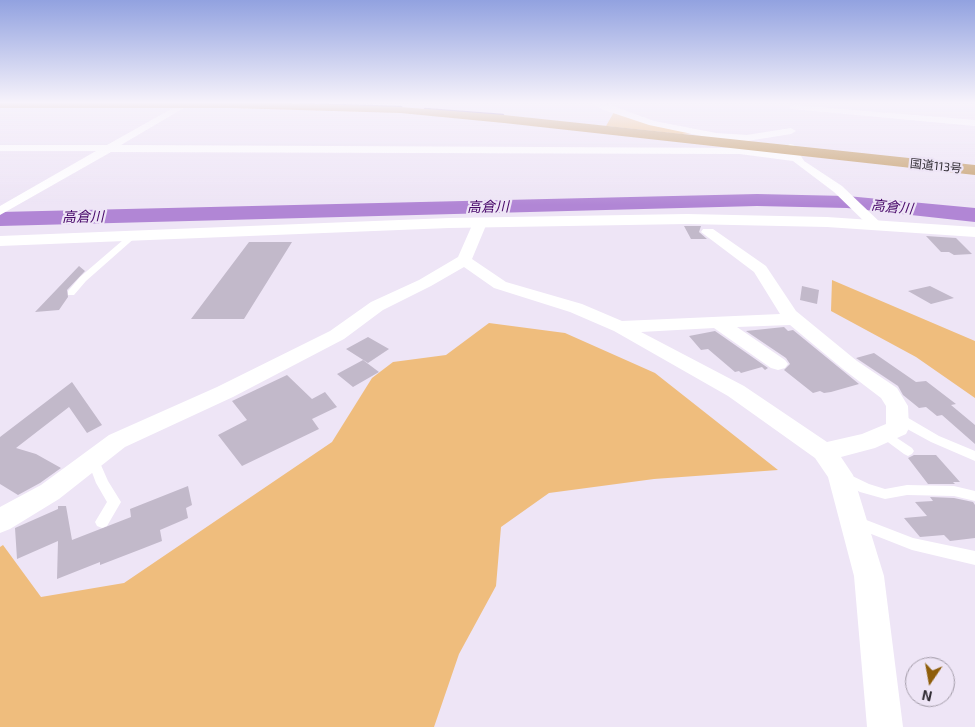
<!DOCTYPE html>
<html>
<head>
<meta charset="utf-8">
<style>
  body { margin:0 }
  #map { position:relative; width:975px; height:727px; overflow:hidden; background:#eee5f6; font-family:"Exo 2",sans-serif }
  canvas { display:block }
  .north { position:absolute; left:905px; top:657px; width:50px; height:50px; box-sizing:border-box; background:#eee5f6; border:1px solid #a39ca9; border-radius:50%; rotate:192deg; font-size:14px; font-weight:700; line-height:20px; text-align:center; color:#322e35 }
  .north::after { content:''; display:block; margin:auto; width:18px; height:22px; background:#8f5e0a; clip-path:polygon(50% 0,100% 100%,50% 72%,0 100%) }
</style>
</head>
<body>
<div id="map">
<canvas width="975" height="727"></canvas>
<div class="north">N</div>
</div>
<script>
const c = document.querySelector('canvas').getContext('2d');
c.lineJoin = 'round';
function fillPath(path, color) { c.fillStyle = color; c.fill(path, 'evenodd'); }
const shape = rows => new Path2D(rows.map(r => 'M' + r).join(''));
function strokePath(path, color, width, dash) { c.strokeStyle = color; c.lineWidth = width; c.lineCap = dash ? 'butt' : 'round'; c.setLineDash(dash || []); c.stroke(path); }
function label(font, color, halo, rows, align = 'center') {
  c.font = font + ' "Exo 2","Noto Sans JP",sans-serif'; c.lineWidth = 4.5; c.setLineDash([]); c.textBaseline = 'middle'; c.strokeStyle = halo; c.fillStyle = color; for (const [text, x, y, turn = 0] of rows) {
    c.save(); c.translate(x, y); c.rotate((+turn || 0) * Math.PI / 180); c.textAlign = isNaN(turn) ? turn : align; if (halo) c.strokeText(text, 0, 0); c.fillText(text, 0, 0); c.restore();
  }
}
fillPath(shape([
  [614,112,694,133,681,134,606,126],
  [832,280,975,341,975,398,916,357,831,311],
  [489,323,565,333,655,373,778,470,654,479,549,493,501,527,496,586,459,654,434,727,0,727,0,547,3,545,41,597,124,583,332,442,372,378,393,362,446,355]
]), '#efbd7d');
strokePath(shape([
  [300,104,401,107],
  [425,109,503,115]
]), '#8b6ca5', 2.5);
fillPath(shape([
  [757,194,847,196,975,208,975,222,847,208,757,206,0,226,0,212,757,194]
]), '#b186d5');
fillPath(shape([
  [684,226,701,226,699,232,707,239,691,239],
  [926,236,956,238,972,254,954,255,949,252,941,252],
  [249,242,292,242,244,319,191,319],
  [79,266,85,271,67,290,68,297,59,310,35,312],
  [802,286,819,290,817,304,800,300],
  [930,286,954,298,931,304,908,291],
  [784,327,788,331,793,330,859,384,831,392,824,393,820,391,813,393,784,370,790,364,786,358,746,331],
  [715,331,768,368,765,370,762,367,741,373,739,371,735,372,708,349,701,350,689,336],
  [368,337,389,349,368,363,346,349],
  [874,353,916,382,926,381,956,404,951,405,975,425,975,444,942,415,937,416,926,407,919,408,903,395,898,386,856,358],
  [363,360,379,372,353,387,337,374],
  [287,375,312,399,325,392,337,407,312,419,319,429,242,466,218,435,247,420,232,401],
  [72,382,102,425,87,433,69,407,16,448,36,454,61,468,40,483,18,495,0,484,0,437],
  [914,455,936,455,960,482,953,482,955,484,928,484,908,458],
  [188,486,192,505,186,508,188,518,160,530,162,541,139,550,100,565,100,562,57,579,58,541,17,559,15,528,58,509,58,506,66,506,72,540,131,517,130,509],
  [930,497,954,498,973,502,975,505,975,538,950,541,944,535,920,537,904,518,927,516,915,502,933,501]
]), '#c2b9ca');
fillPath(shape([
  [130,234,137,236,86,281,74,295,68,295,68,291,80,277,130,234],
  [898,412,939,436,975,451,975,461,931,442,909,430,894,419,892,416,894,413,898,412],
  [885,430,912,448,914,451,912,454,908,456,904,454,881,437,879,434,881,431,885,430],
  [93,454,97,456,108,481,121,502,107,526,102,528,97,526,95,522,107,502,96,483,87,459,89,456,93,454],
  [844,472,869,484,885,489,907,485,954,486,975,491,975,501,954,496,907,495,885,499,860,492,840,481,838,477,840,473,844,472],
  [856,516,913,538,975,551,975,565,912,550,851,526,849,522,851,518,856,516]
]), '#fff');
fillPath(shape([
  [182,103,192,103,121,145,740,148,788,154,785,147,790,144,794,145,804,161,842,186,883,225,881,228,871,228,834,192,793,161,740,154,111,152,0,215,0,206,96,151,0,151,0,145,107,145,182,103],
  [593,103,604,103,654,121,716,133,747,135,791,128,796,131,791,134,747,141,716,139,649,125,604,110,593,103],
  [790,105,975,120,975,126,793,109,790,109,790,105],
  [480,219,487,223,472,259,506,282,582,304,622,321,780,314,754,272,701,232,703,229,713,229,766,266,796,311,857,361,897,388,908,406,909,428,906,434,875,448,841,457,853,475,884,576,903,727,867,727,854,576,828,477,815,458,728,396,614,331,570,312,494,288,464,267,431,286,383,310,344,339,233,397,125,447,59,499,10,529,0,533,0,507,41,485,109,435,217,387,330,331,371,302,419,280,458,257,473,223,480,219],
  [790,325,843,369,881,398,886,406,886,424,862,434,827,442,744,386,641,332,714,328,771,368,778,370,785,368,788,364,785,360,737,327,790,325]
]), '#fff');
fillPath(shape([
  [687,214,827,217,975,227,975,237,827,227,687,224,449,228,0,246,0,236,449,218,687,214]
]), '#fff');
fillPath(shape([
  [0,103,286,103,400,107,504,115,975,165,975,175,504,123,400,113,231,108,0,108,0,103]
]), '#c49c66');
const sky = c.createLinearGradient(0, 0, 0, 205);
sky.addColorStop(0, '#92a2e0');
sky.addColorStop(0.5, '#f7f3fb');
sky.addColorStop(1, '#f7f3fb00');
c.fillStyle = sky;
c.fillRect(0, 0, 975, 205);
label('12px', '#322e35', '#eee5f6', [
  ["国道113号",936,166,6]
]);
label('italic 14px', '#460668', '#eee5f6', [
  ["高倉川",488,207,-1],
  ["高倉川",892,207,6],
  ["高倉川",83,217,-1]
]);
</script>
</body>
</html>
